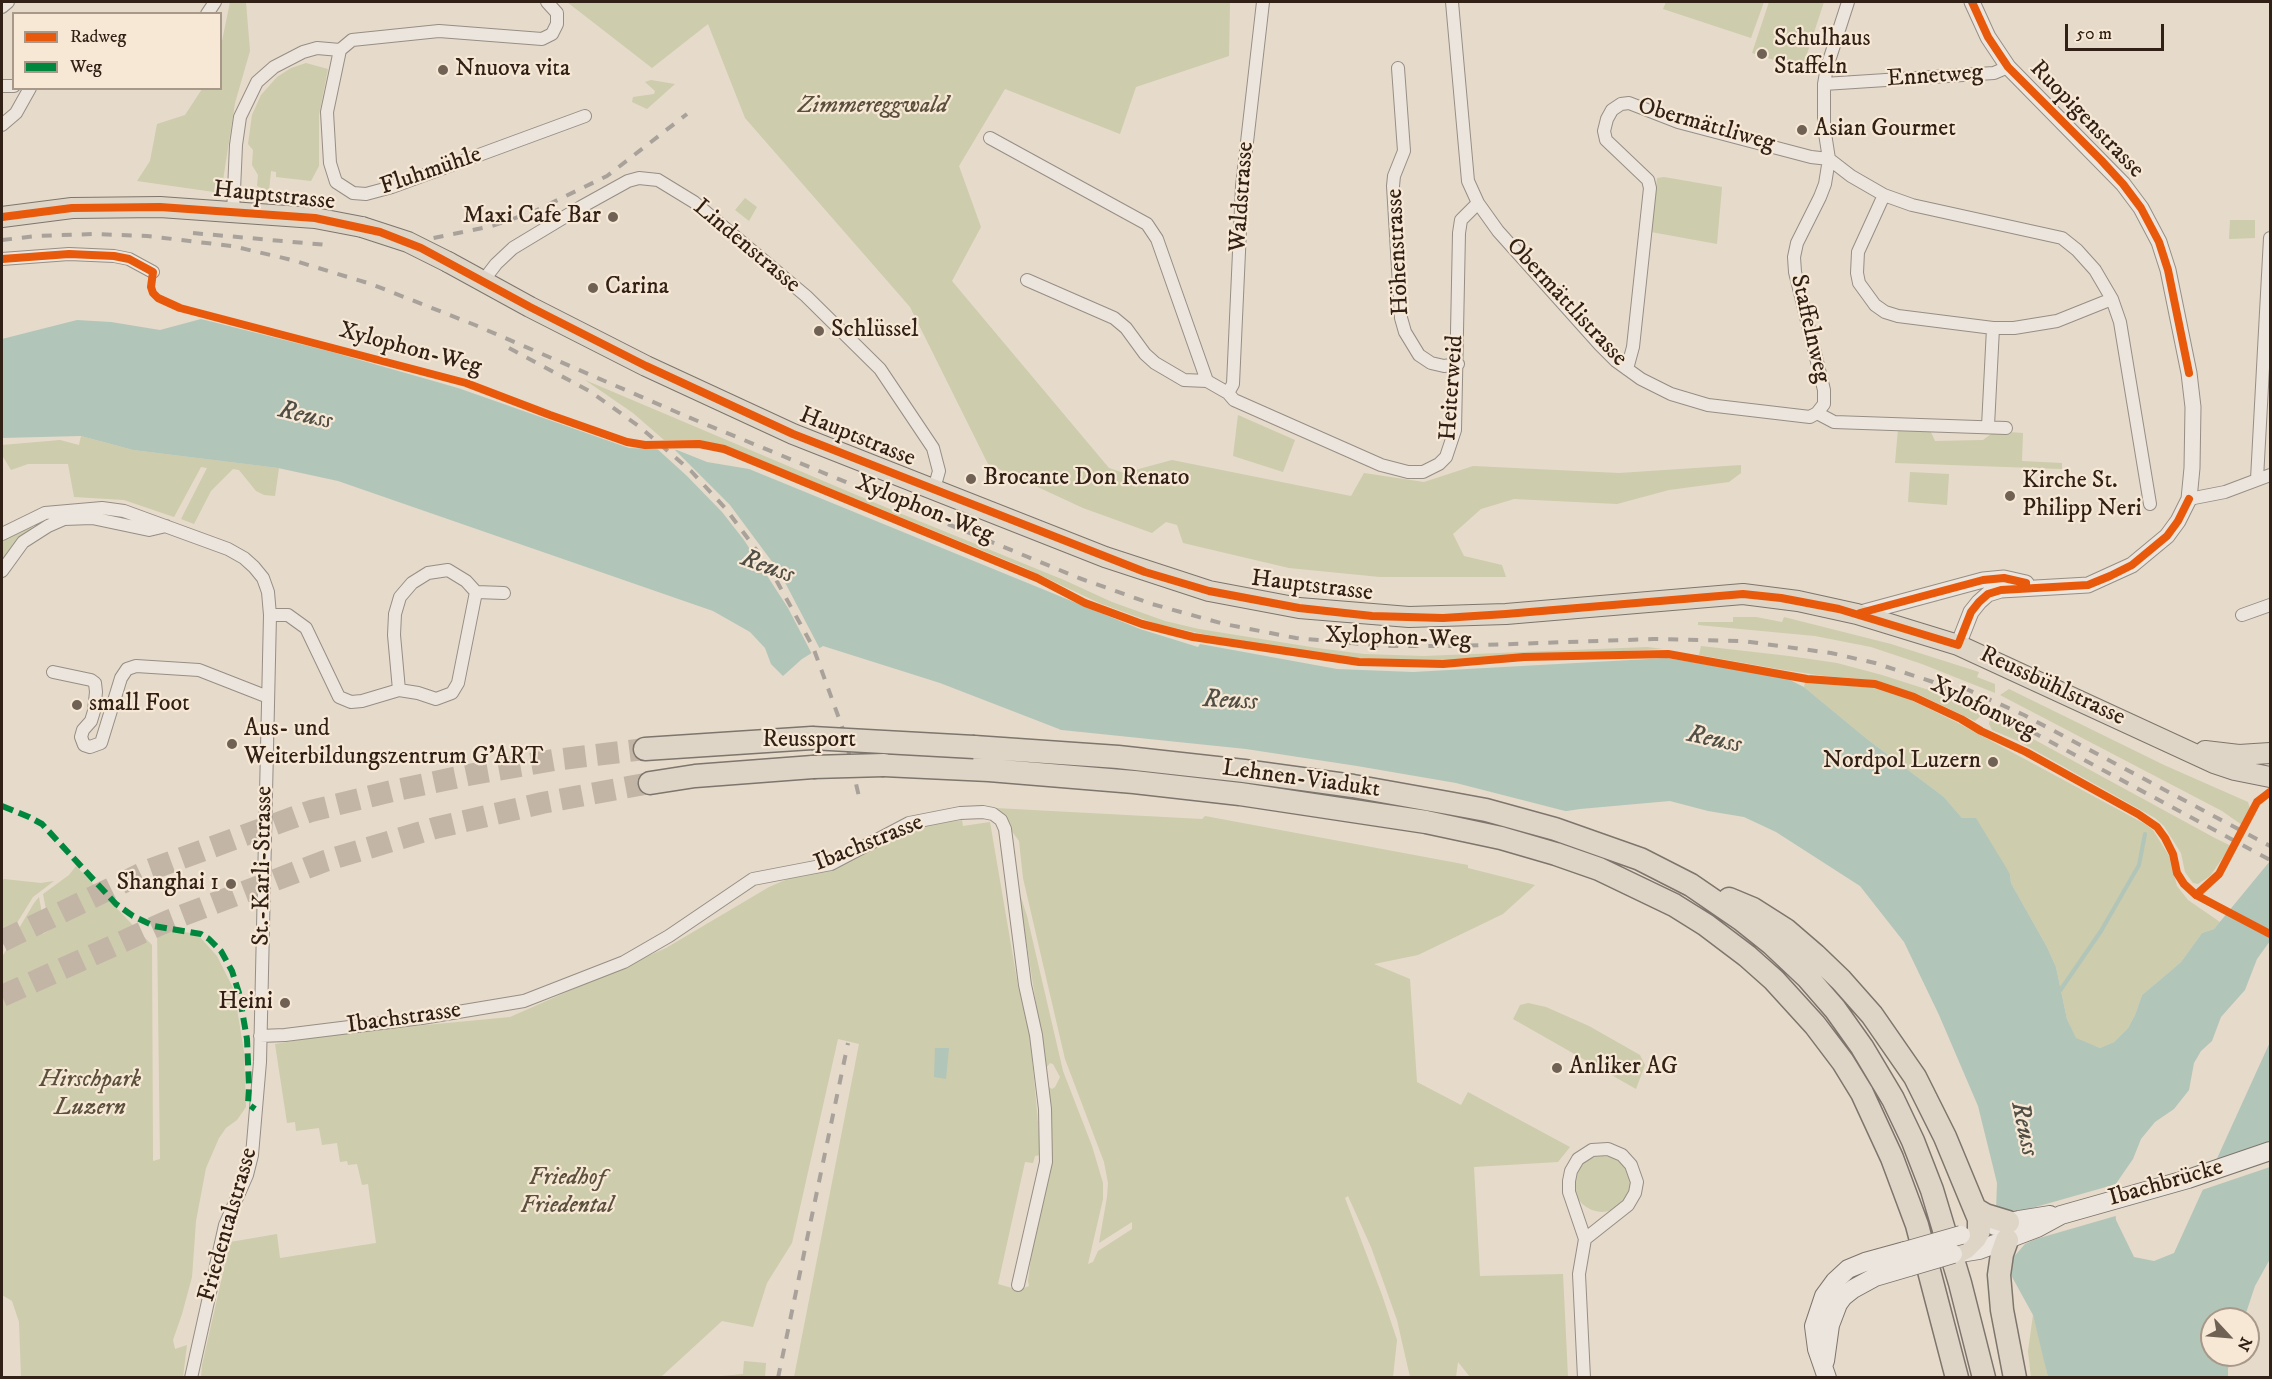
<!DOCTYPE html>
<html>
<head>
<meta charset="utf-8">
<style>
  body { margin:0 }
  #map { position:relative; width:2272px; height:1379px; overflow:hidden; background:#e6daca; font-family:"IM FELL DW Pica",serif }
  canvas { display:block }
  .frame { position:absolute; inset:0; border:3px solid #312016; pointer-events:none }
  .legend { position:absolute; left:12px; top:12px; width:210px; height:78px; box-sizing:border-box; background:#f7e8d5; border:2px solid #a89889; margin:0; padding:8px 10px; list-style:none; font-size:18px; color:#312016 }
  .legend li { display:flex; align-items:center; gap:12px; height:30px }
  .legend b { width:30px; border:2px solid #a89889 }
  .north { position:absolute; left:2200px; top:1307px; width:60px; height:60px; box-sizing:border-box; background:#f7e8d5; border:2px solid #a89889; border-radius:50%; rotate:116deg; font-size:16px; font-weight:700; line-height:24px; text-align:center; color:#312016 }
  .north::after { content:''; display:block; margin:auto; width:21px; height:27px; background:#706155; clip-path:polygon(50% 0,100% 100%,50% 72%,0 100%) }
  .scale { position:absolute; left:2065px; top:24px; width:99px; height:27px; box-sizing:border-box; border:3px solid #312016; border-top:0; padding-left:8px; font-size:18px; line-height:21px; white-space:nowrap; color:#312016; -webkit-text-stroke:4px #f7e8d5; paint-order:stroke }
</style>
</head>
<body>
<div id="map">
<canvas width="2272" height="1379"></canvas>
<div class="frame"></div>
<ul class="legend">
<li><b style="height:8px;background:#e8590c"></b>Radweg</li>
<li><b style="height:8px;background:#00873e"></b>Weg</li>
</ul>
<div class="north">N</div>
<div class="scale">50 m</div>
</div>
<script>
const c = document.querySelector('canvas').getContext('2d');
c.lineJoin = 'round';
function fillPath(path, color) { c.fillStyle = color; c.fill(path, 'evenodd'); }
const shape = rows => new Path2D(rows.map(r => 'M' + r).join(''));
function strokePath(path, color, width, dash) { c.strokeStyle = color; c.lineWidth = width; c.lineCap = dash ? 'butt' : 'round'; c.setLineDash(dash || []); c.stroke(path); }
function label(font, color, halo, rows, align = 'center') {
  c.font = font + ' "IM FELL DW Pica",serif'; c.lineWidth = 4.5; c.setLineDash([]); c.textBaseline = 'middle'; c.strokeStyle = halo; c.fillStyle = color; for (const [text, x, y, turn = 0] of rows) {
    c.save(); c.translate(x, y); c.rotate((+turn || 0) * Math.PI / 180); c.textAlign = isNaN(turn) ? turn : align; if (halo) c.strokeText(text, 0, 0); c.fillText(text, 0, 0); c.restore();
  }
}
fillPath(shape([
  [230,2,246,2,250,51,235,103,221,193,137,181,150,161,157,124,185,115,202,89,220,88,221,46],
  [567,2,1230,2,1229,56,1136,87,1120,134,1005,89,959,166,981,227,952,281,1109,468,1124,473,1172,460,1351,496,1364,473,1424,482,1473,466,1619,473,1741,465,1741,473,1729,482,1669,490,1617,504,1514,499,1481,509,1453,534,1464,556,1502,565,1506,577,1380,577,1289,568,1183,543,1177,525,1166,522,1152,533,1083,508,988,464,910,307,745,118,708,24,652,68],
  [1666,2,1764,2,1751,38,1663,9],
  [1769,2,1824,2,1802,69,1752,53],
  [306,63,328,69,319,115,319,166,311,181,276,177,276,172,271,171,269,191,257,186,258,175,252,165,253,150,248,144,252,115,261,95,277,77,291,68],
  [651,80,675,84,647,109,632,102,633,97,654,94,655,91,645,82],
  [1664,177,1722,187,1717,244,1651,232,1657,178],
  [745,198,757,207,749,221,735,210],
  [2230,220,2255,220,2255,238,2229,239],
  [585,380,892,510,1064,580,1112,602,1165,621,1199,629,1317,648,1364,654,1424,656,1647,647,1663,649,1431,661,1343,658,1203,634,1157,624,1099,603,1023,567,726,446,698,440,664,440,633,413],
  [1238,415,1295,440,1283,472,1233,456],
  [1898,429,1930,430,1935,441,1983,440,1995,431,2023,433,2022,461,2062,463,2062,469,1895,463],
  [81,436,133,450,279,468,275,496,264,495,256,491,239,470,233,469,211,491,194,524,181,519,207,468,201,467,174,517,124,500,74,497,68,464,28,464,11,470,2,455,2,445,60,440,79,445],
  [1910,472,1949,474,1947,505,1908,502],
  [35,524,15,546,2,561,2,541],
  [1733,617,1756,617,1782,622,1784,617,1891,644,1979,672,1977,677,1995,684,1995,693,1922,664,1871,647,1815,636,1698,625,1698,622,1733,622],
  [1701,646,1789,656,1837,663,1882,675,1932,691,1984,713,1975,721,1920,695,1884,684,1864,679,1824,676,1778,669,1699,655],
  [1806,677,1874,686,1911,700,1956,722,2145,824,2153,830,2169,856,2177,886,2188,900,2220,922,2214,929,2202,933,2181,962,2142,995,2135,1015,2128,1028,2114,1042,2100,1048,2076,1039,2067,1019,2056,967,2047,947,2011,883,2010,874,1944,797,1867,739,1804,687],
  [2009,689,2164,765,2248,802,2250,809,2242,825,2222,811,2000,695],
  [1991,716,2213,837,2231,846,2210,876,2198,884,2193,883,2185,872,2181,853,2164,826,2155,818,2018,741,1992,730,1989,724],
  [995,808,1202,819,1205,816,1468,865,1468,868,1535,885,1503,914,1418,955,1374,964,1410,979,1417,1082,1461,1105,1468,1092,1570,1147,1558,1162,1474,1167,1480,1276,1563,1274,1568,1377,1470,1377,1458,1362,1456,1377,1410,1377,1397,1320,1371,1247,1348,1196,1345,1198,1382,1295,1397,1340,1393,1377,794,1377,859,1044,838,1039,792,1243,767,1283,753,1327,722,1321,661,1377,201,1378,202,1365,230,1242,277,1234,280,1258,376,1243,368,1184,362,1185,357,1164,348,1165,347,1161,340,1162,337,1143,322,1145,319,1128,296,1131,295,1122,287,1123,275,1044,342,1033,510,1017,666,948,769,887,906,828,962,820,963,826,990,822,1018,986,1029,1024,1041,1155,1035,1156,1033,1163,1025,1162,998,1284,1019,1290,1029,1286,1028,1281,1031,1258,1052,1155,1047,1086,1052,1089,1055,1087,1060,1077,1053,1064,1050,1063,1046,1068,1018,888,1027,916,1063,1071,1092,1146,1103,1183,1103,1199,1088,1264,1093,1262,1098,1251,1132,1229,1132,1222,1099,1243,1107,1197,1108,1183,1104,1162,1065,1059,1023,878,1019,841],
  [76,866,152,945,153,1161,160,1159,157,928,197,934,217,956,234,990,244,1052,246,1107,237,1120,226,1128,219,1138,206,1168,196,1221,192,1277,182,1314,173,1340,175,1349,187,1345,183,1377,21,1377,19,1322,12,1301,2,1295,2,957,34,903,39,897,42,914,40,921,43,934,50,930,43,894,69,875],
  [4,879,41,883,54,881,33,897,2,947,2,881],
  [1528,1003,1546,1007,1589,1026,1640,1055,1645,1065,1636,1089,1513,1019,1520,1005],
  '1574 1184a28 28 0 1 1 56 0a28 28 0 1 1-56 0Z',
  [2033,1315,2042,1348,2048,1377,2031,1378,2028,1351],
  [744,1361,766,1363,765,1377,711,1377,743,1374]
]), '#cdccac');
fillPath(shape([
  [201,319,332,352,458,388,629,448,677,450,707,462,749,469,1140,629,1198,647,1200,644,1337,669,1413,672,1667,658,1786,678,1804,687,1867,739,1944,797,1962,818,1976,818,2010,874,2011,883,2047,947,2056,967,2067,1019,2076,1038,2100,1048,2114,1042,2128,1028,2135,1015,2142,995,2181,962,2202,933,2214,929,2270,861,2270,941,2257,959,2245,990,2221,1017,2212,1041,2201,1051,2194,1063,2189,1090,2174,1109,2155,1122,2141,1139,2133,1159,2113,1188,2116,1220,2134,1257,2154,1261,2174,1253,2270,1042,2270,1259,2255,1286,2244,1319,2212,1319,2212,1355,2232,1355,2228,1369,2228,1377,2048,1377,2033,1315,2006,1266,1995,1239,1997,1183,1978,1106,1939,1015,1904,942,1860,886,1776,832,1744,817,1708,811,1670,801,1580,809,1456,828,1099,766,1059,729,940,683,823,646,802,659,783,676,771,664,765,648,750,632,713,611,338,481,278,468,133,450,81,436,2,438,2,339,77,320,111,322,160,330],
  [935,1048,949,1048,946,1079,934,1077]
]), '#b2c5b9');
fillPath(shape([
  [654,446,672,447,730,505,779,571,821,651,813,656,788,608,744,540,722,512,687,476],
  [1052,729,1246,749,1357,766,1456,783,1573,813,1456,831,1281,812,1098,769,1057,732],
  [2270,1141,2270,1167,2199,1191,2212,1162],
  [2120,1183,2116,1189,2119,1215,2036,1239,2025,1244,2012,1259,1992,1240,1993,1207,2008,1211,2025,1210]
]), '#e6daca');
strokePath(shape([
  [2057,995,2101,931,2139,865,2145,834]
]), '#b2c5b9', 4);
strokePath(shape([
  [2,941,149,870,311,811,392,791,468,775,554,760,645,749],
  [2,996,168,921,325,861,435,828,542,803,650,783]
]), '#c2b5a6', 22, [22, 11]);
const minor = shape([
  [1452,2,1468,181,1478,203,1498,231,1600,345,1616,361,1641,379,1671,394,1708,405,1810,417,1817,413,1824,404,1824,390,1795,272,1794,257,1797,243,1820,197,1825,184,1829,159,1824,127,1824,84,1827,67,1848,2],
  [2,7,8,2],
  [207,14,215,2],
  [340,50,327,112,330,163,336,182,353,193,366,194,392,187,585,116],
  [340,50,352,40,439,31,542,39,552,34,557,24,557,13,547,2],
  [1398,68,1404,151,1394,176,1393,186,1401,318,1405,332,1419,355,1431,363,1444,366,1458,364],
  [1824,84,1994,73,2008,67],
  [2,86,14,86],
  [2,125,16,113,30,88],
  [990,138,1147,224,1157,239,1207,381],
  [1829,159,1851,176,1884,195,1912,205,2062,238,2077,250,2095,270,2112,299,2120,322,2150,504],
  [1884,195,1858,252,1857,273,1859,283,1875,305,1885,312,1898,316,1993,328,2014,328,2057,321,2112,299],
  [233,213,236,145,240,117,257,82,274,67,303,52,317,48,340,50],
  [2,259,69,254,114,256,129,259,153,272],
  [1027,280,1114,318,1126,328,1145,354,1155,363,1184,380,1207,381,1228,393,1234,400,1381,465,1408,472,1423,472,1439,464,1446,457,1455,430,1459,233,1461,220,1478,203],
  [483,281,496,264,513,248,581,207,628,181,639,178,658,180,694,202,806,296,880,369,933,448,939,471,934,489],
  [1627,369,1633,347,1650,188,1648,180,1606,140,1604,131,1607,119,1612,110,1621,104,1629,103,1678,122,1811,157,1829,159],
  [1228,393,1233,384,1242,186,1263,2],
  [1817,413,1834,422,2006,428],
  [1988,426,1993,328],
  [2257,479,2270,238],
  [2189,499,2225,492,2270,475],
  [2,534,45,513,102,508,124,511,228,549,244,558,254,567,263,578,268,592,270,615,260,1062,252,1155,247,1175,225,1225,191,1378],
  [2,571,23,542,48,526,64,519,92,518,149,530,166,526],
  [270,615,288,615,306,628,339,697,351,702,362,701,399,690,418,693,436,699,452,693,458,683,476,592,504,593],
  [2242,615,2270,605],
  [53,672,91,680,95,683,96,692,94,711,91,721,83,730,81,737,84,745,90,747,101,743,121,678,127,669,136,666,199,670,268,697],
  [399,690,394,635,395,614,400,597,412,583,428,573,448,570,466,581,476,592],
  [260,1036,285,1035,422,1018,524,1001,624,962,669,936,753,879,831,864,909,823,960,813,983,812,993,814,1001,820,1005,829,1025,985,1036,1035,1045,1109,1046,1162,1018,1285],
  [1584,1378,1579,1274,1585,1239,1569,1192,1569,1181,1571,1171,1578,1159,1592,1150,1608,1149,1622,1155,1631,1165,1637,1182,1635,1193,1628,1205,1585,1239]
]);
const tertiary = shape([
  [1857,614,1983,580,2004,578,2026,583],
  [1958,645,1971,612,1979,602,1988,594,2001,590,2088,585,2132,565,2167,536,2178,521,2189,499,2192,468,2193,407,2189,373,2168,270,2159,242,2141,208,2123,184,2008,67,1988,37,1972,2]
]);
const secondary = shape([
  [1995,1226,2019,1220,2050,1215],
  [1954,1254,1979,1250,2037,1228,2061,1215,2188,1179,2270,1151],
  [1825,1361,1830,1325,1838,1304,1843,1297,1853,1289,1875,1277,1909,1267],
  [1827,1378,1817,1349,1814,1326,1824,1296,1835,1281,1848,1269,1865,1262,1905,1251]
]);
const primary = shape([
  [2,217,72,208,160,207,315,218,362,227],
  [448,262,530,307,646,366,793,434,1105,557,1209,591,1299,608,1409,617,1506,614,1743,594,1798,601,1857,614,1958,645,2214,763,2235,770,2270,777],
  [2205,751,2239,755,2270,753]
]);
const motorway = shape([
  [974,747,1118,757,1244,771,1353,786,1448,803,1486,810,1555,829,1640,859,1691,885,1742,920,1772,944,1808,978,1835,1009,1862,1047,1893,1099,1913,1141,1932,1190,1960,1283,1984,1378],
  [645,749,812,738],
  [884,765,989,770,1134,782,1240,794,1426,822,1501,838,1556,854,1599,869,1674,905,1706,925,1747,956,1774,980,1815,1025,1843,1062,1862,1093,1892,1158,1917,1225,1957,1378],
  [650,783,695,776,813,767],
  [1729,899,1753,909,1786,930,1815,955,1841,980,1872,1015,1915,1077,1945,1137,1979,1219,1979,1231,1975,1238,1965,1248,1953,1254],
  [1975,1209,1985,1215,2008,1222],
  [2007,1240,2002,1254,1999,1275,2002,1310,2015,1378]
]);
strokePath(minor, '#978e84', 14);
strokePath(tertiary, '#978e84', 17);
strokePath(secondary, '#7e756c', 20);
strokePath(primary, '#7e756c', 22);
strokePath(motorway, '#7e756c', 25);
strokePath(minor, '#ebe5dd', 12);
strokePath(tertiary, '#ebe5dd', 15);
strokePath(secondary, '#ebe5dd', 18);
strokePath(primary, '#ded5c7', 20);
strokePath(motorway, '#ded5c7', 22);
strokePath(shape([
  [193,233,327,245],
  [2,240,37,236,93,234,147,236,232,246,292,260,371,284,475,325,688,417,1079,578,1152,604,1224,624,1296,638,1383,646,1456,646,1653,639,1743,641,1831,653,1875,663,1933,682,1988,708,2270,860],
  [414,242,492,226,533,212,607,176,687,114],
  [509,348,591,392,640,427,691,471,726,509,769,567,813,647,844,732,860,801],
  [1964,688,2024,715,2270,846],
  [778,1378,848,1043]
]), '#a9a29b', 4, [10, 10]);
const secondaryBridge = shape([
  [1905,1251,1961,1235],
  [1909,1267,1953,1254]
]);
const primaryBridge = shape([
  [362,227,408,242,448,262]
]);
const motorwayBridge = shape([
  [812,738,974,747],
  [813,767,884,765]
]);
strokePath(secondaryBridge, '#7e756c', 20, []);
strokePath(primaryBridge, '#7e756c', 22, []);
strokePath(motorwayBridge, '#7e756c', 25, []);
strokePath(secondaryBridge, '#ebe5dd', 18);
strokePath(primaryBridge, '#ded5c7', 20);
strokePath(motorwayBridge, '#ded5c7', 22);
strokePath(shape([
  [2,806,29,817,42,824,116,904,133,916,154,926,201,934,209,939,221,951,232,971,239,993,247,1039,249,1087,248,1104,255,1109]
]), '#00873e', 6, [12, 6]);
strokePath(shape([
  [1972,2,1988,37,2008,67,2101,160,2123,184,2141,208,2159,242,2168,270,2189,373],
  [2,217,72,208,160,207,315,218,380,232,421,248,530,307,646,366,793,434,1145,572,1209,591,1299,608,1372,616,1443,618,1506,614,1743,594,1781,598,1839,609,1958,645,1971,612,1979,602,1988,594,2001,590,2088,585,2110,576,2132,565,2167,536,2178,521,2189,499],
  [2,259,69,254,114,256,129,259,153,272,151,287,153,293,158,298,180,308,466,383,550,415,627,442,645,445,699,444,724,449,1037,578,1085,603,1142,624,1193,637,1359,662,1443,664,1524,657,1668,654,1807,679,1875,684,1914,697,1961,719,1981,731,2026,752,2138,814,2157,827,2165,838,2173,854,2177,873,2184,884,2196,895,2270,934],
  [1860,613,1983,580,2004,578,2026,583],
  [2196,895,2219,874,2257,802,2270,792]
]), '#e8590c', 8);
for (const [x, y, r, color] of [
  [1762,54,6,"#706155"],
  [443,70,6,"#706155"],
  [1802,130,6,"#706155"],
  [613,217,6,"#706155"],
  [593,288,6,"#706155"],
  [819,331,6,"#706155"],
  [971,479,6,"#706155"],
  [2010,496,6,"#706155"],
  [77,705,6,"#706155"],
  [232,744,6,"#706155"],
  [1993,762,6,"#706155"],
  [231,884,6,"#706155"],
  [285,1003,6,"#706155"],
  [1557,1068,6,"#706155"]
]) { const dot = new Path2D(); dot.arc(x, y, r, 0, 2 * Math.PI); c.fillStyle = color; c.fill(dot); strokePath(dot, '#f7e8d5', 2); }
label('24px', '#312016', '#f7e8d5', [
  ["Schulhaus",1774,40],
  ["Staffeln",1774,68],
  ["Nnuova vita",455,70],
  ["Asian Gourmet",1814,130],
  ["Maxi Cafe Bar",601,217,"right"],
  ["Carina",605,288],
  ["Schlüssel",831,331],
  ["Brocante Don Renato",983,479],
  ["Kirche St.",2022,482],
  ["Philipp Neri",2022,510],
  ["small Foot",89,705],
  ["Aus- und",244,730],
  ["Weiterbildungszentrum G'ART",244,758],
  ["Nordpol Luzern",1981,762,"right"],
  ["Shanghai 1",219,884,"right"],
  ["Heini",273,1003,"right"],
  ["Anliker AG",1569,1068]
], 'left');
label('24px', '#312016', '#f7e8d5', [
  ["Ennetweg",1935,77,-4],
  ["Ruopigenstrasse",2086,120,46],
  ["Obermättliweg",1706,126,16],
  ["Fluhmühle",431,172,-19],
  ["Hauptstrasse",274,197,6],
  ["Waldstrasse",1243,197,-86],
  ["Lindenstrasse",746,247,40],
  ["Höhenstrasse",1399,252,-93],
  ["Obermättlistrasse",1566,303,47],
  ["Staffelnweg",1809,329,77],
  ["Xylophon-Weg",410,350,15],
  ["Heiterweid",1453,388,-86],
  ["Hauptstrasse",857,438,22],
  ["Xylophon-Weg",924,510,22],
  ["Hauptstrasse",1312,587,7],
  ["Xylophon-Weg",1398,639,2],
  ["Reussbühlstrasse",2052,687,25],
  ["Xylofonweg",1983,709,26],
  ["Reussport",809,741],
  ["Lehnen-Viadukt",1301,780,8],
  ["Ibachstrasse",869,844,-22],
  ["St.-Karli-Strasse",264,866,-89],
  ["Ibachstrasse",404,1019,-8],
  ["Ibachbrücke",2166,1184,-16],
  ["Friedentalstrasse",229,1225,-74]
]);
label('italic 24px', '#5a503c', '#f7e8d5', [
  ["Zimmereggwald",873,107],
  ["Hirschpark",90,1081],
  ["Luzern",90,1109],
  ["Friedhof",567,1179],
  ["Friedental",567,1207]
]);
label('italic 26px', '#514f45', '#f7e8d5', [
  ["Reuss",305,417,13],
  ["Reuss",767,568,20],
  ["Reuss",1230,702,3],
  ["Reuss",1714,741,12],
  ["Reuss",2023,1129,78]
]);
</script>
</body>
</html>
